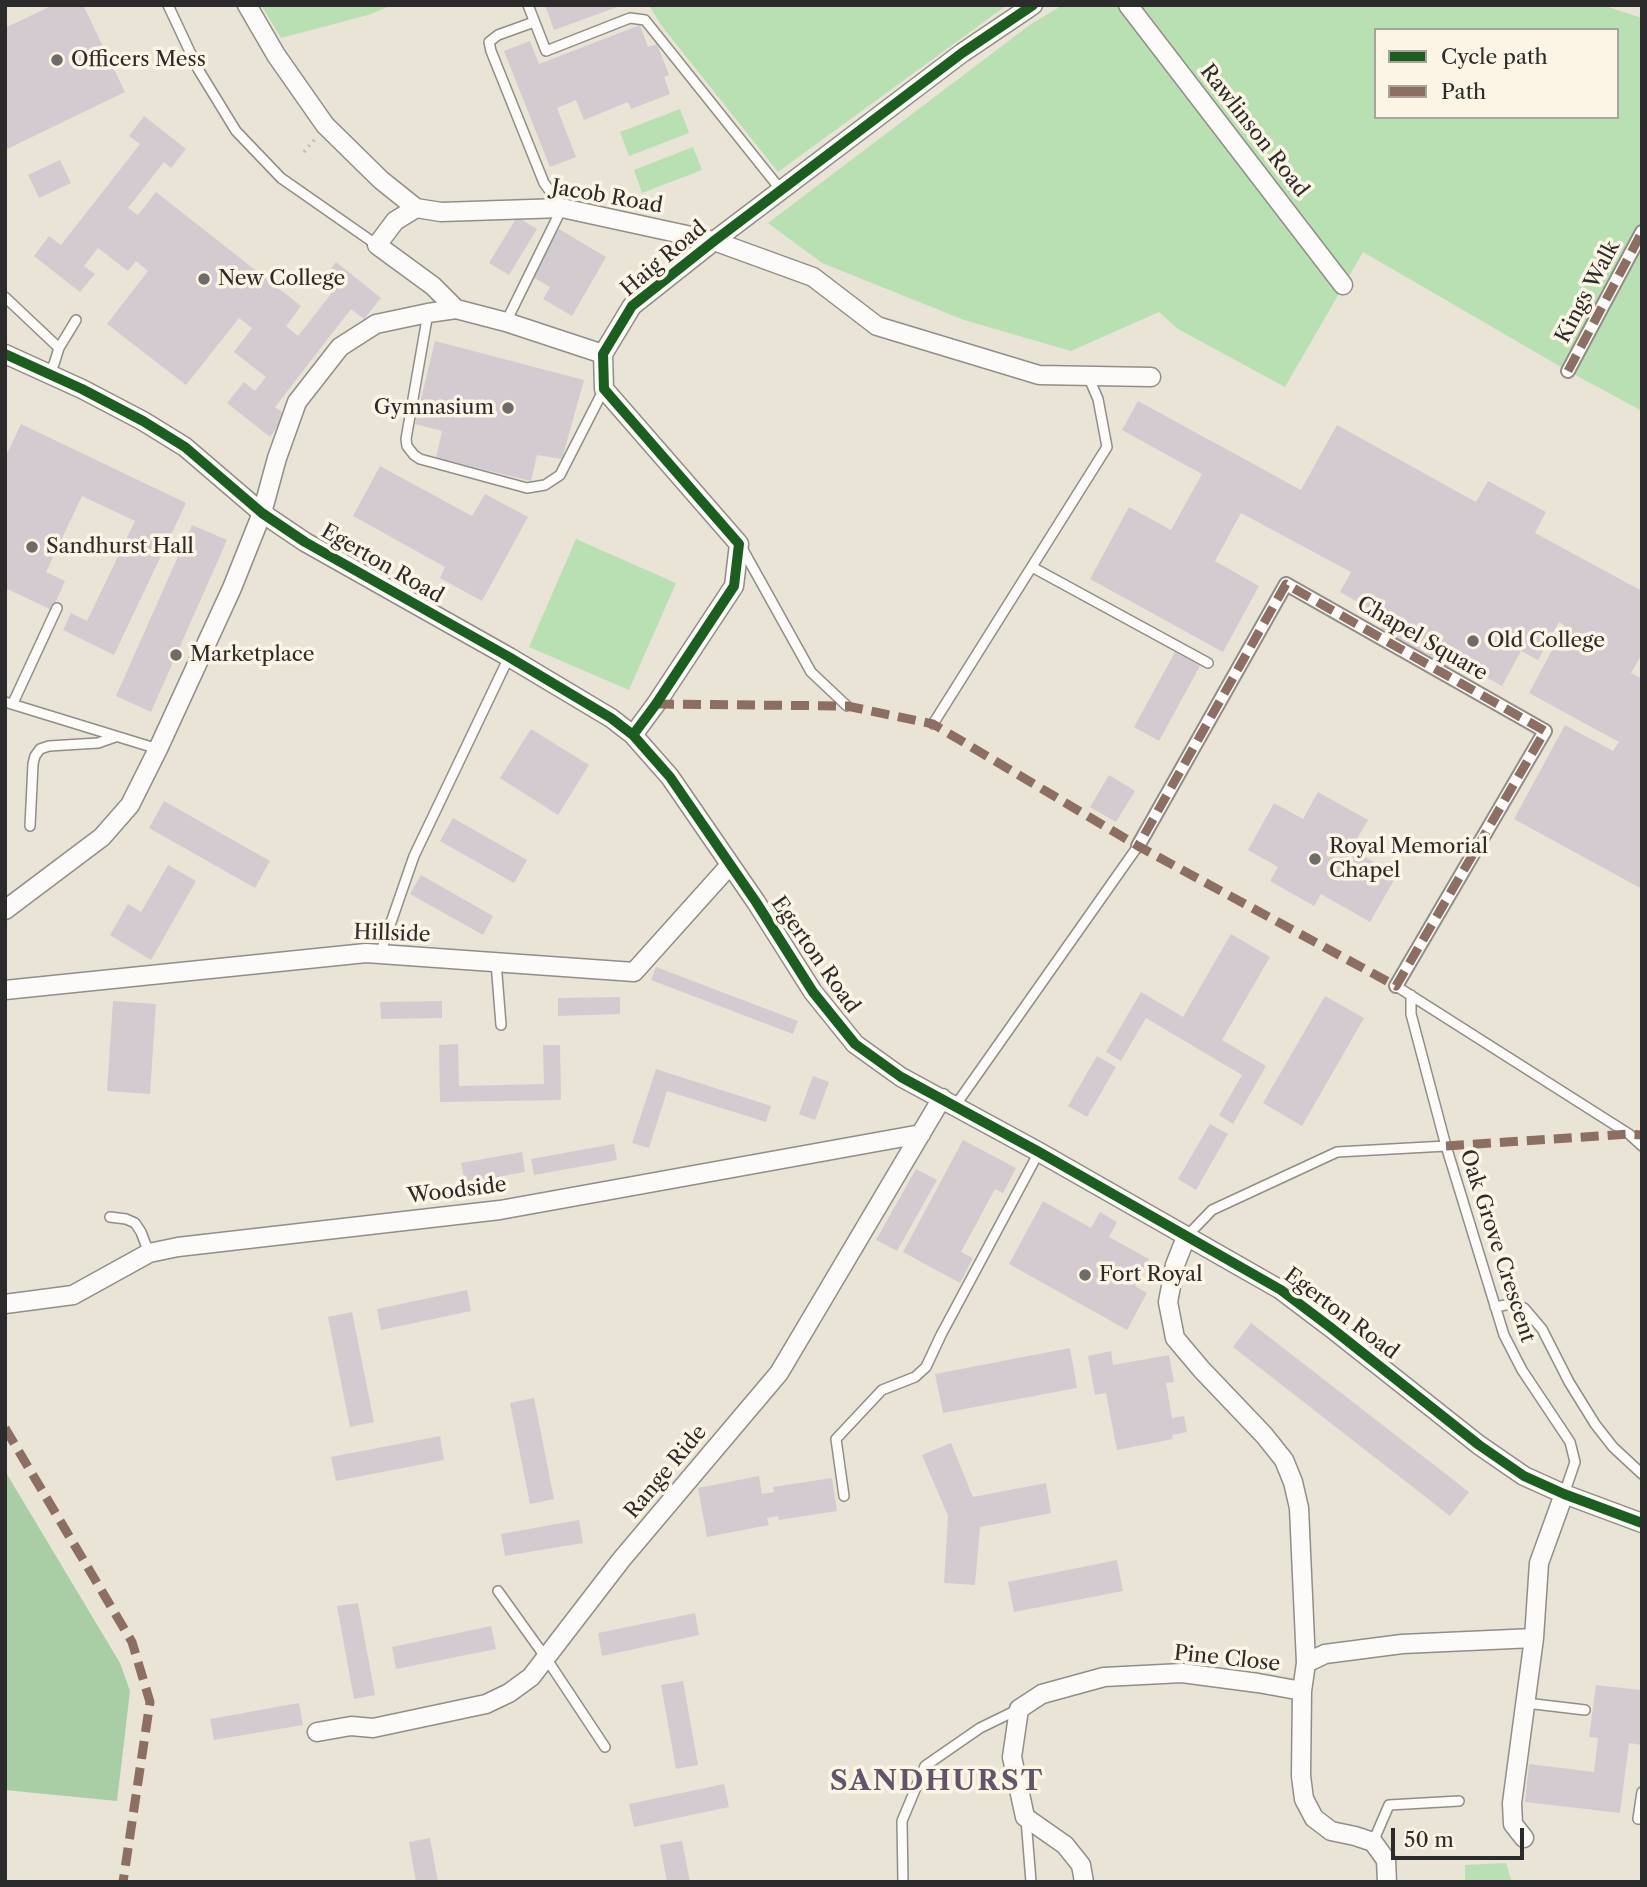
<!DOCTYPE html>
<html>
<head>
<meta charset="utf-8">
<style>
  body { margin:0 }
  #map { position:relative; width:1647px; height:1887px; overflow:hidden; background:#e9e4d5; font-family:"Libre Caslon Text",serif }
  canvas { display:block }
  .frame { position:absolute; inset:0; border:7px solid #2b2b2b; pointer-events:none }
  .legend { position:absolute; left:1374px; top:28px; width:245px; height:91px; box-sizing:border-box; background:#fcf5e5; border:2px solid #a8a49b; margin:0; padding:9px 12px; list-style:none; font-size:21px; color:#2b2b2b }
  .legend li { display:flex; align-items:center; gap:14px; height:35px }
  .legend b { width:35px; border:2px solid #a8a49b }
  .scale { position:absolute; left:1391px; top:1828px; width:133px; height:32px; box-sizing:border-box; border:4px solid #2b2b2b; border-top:0; padding-left:9px; font-size:21px; line-height:24px; white-space:nowrap; color:#2b2b2b; -webkit-text-stroke:5px #fcf5e5; paint-order:stroke }
</style>
</head>
<body>
<div id="map">
<canvas width="1647" height="1887"></canvas>
<div class="frame"></div>
<ul class="legend">
<li><b style="height:9px;background:#1b5e20"></b>Cycle path</li>
<li><b style="height:9px;background:#8d6e63"></b>Path</li>
</ul>
<div class="scale">50 m</div>
</div>
<script>
const c = document.querySelector('canvas').getContext('2d');
c.lineJoin = 'round';
function fillPath(path, color) { c.fillStyle = color; c.fill(path, 'evenodd'); }
const shape = rows => new Path2D(rows.map(r => 'M' + r).join(''));
function strokePath(path, color, width, dash) { c.strokeStyle = color; c.lineWidth = width; c.lineCap = dash ? 'butt' : 'round'; c.setLineDash(dash || []); c.stroke(path); }
function label(font, color, halo, rows, align = 'center') {
  c.font = font + ' "Libre Caslon Text",serif'; c.lineWidth = 7; c.setLineDash([]); c.textBaseline = 'middle'; c.strokeStyle = halo; c.fillStyle = color; for (const [text, x, y, turn = 0] of rows) {
    c.save(); c.translate(x, y); c.rotate((+turn || 0) * Math.PI / 180); c.textAlign = isNaN(turn) ? turn : align; if (halo) c.strokeText(text, 0, 0); c.fillText(text, 0, 0); c.restore();
  }
}
fillPath(shape([
  [261,5,393,5,368,15,281,38],
  [649,5,1007,5,778,172,661,25],
  [1063,5,1602,5,1642,18,1642,411,1568,371,1363,252,1285,387,1178,329,1159,312,1071,351,964,320,822,263,768,223,1031,24],
  [1376,30,1617,30,1617,117,1376,117],
  [680,109,689,133,629,156,620,132],
  [693,147,702,170,642,193,634,170],
  [576,539,676,583,629,690,529,647],
  [1506,1863,1512,1882,1465,1882,1465,1865]
]), '#b9e0b3');
fillPath(shape([
  [5,1471,120,1663,130,1691,117,1801,5,1790]
]), '#a9cea6');
fillPath(shape([
  [53,5,83,5,125,92,5,150,5,28],
  [545,5,620,5,620,6,554,30],
  [640,25,648,47,657,44,669,75,664,77,670,94,631,109,628,102,584,120,576,100,557,108,576,157,550,167,504,51,530,41,539,64],
  [144,116,186,149,171,168,164,162,128,208,138,215,156,192,301,306,286,326,298,336,331,294,319,284,336,262,381,298,364,319,351,309,275,407,286,415,270,437,227,403,244,382,255,391,266,377,234,352,252,328,239,318,186,385,107,324,148,271,136,261,128,271,98,248,84,266,95,274,80,292,34,256,49,236,61,245,140,144,129,136],
  [60,160,71,183,39,198,28,175],
  [517,217,537,229,509,275,489,263],
  [559,229,606,257,572,316,543,299,550,287,531,276],
  [435,341,584,380,562,459,537,455,531,481,436,458,442,431,415,424],
  [1138,401,1301,490,1337,425,1476,502,1488,481,1546,512,1535,533,1642,591,1642,654,1631,673,1642,679,1642,889,1514,819,1565,725,1613,751,1619,742,1529,693,1565,626,1559,622,1538,660,1521,651,1502,686,1454,660,1449,670,1379,631,1386,618,1340,592,1351,572,1241,513,1215,561,1259,586,1223,652,1090,579,1129,507,1171,530,1202,474,1122,430],
  [21,424,186,503,114,655,63,630,71,613,87,621,135,521,82,496,46,572,65,581,52,610,5,588,5,458],
  [380,466,472,516,485,494,528,517,482,601,440,578,445,567,353,516],
  [192,525,227,540,151,712,116,696],
  [1175,652,1200,666,1159,741,1134,727],
  [531,729,589,765,558,815,500,778],
  [1109,775,1135,791,1116,822,1090,807],
  [1318,792,1368,820,1351,849,1397,875,1370,922,1321,894,1314,906,1270,881,1278,867,1248,850,1274,803,1303,819],
  [164,801,270,861,255,888,149,828],
  [453,818,527,860,514,883,440,841],
  [168,865,196,881,151,960,110,935,128,904,141,912],
  [421,875,493,916,483,935,410,894],
  [1231,934,1270,957,1222,1040,1266,1066,1233,1124,1219,1115,1242,1075,1146,1018,1121,1061,1106,1052,1141,992,1183,1017],
  [656,967,798,1021,793,1034,651,980],
  [1325,996,1364,1018,1302,1126,1263,1103],
  [620,997,620,1014,558,1016,558,998],
  [113,1001,156,1004,150,1094,107,1091],
  [442,1001,442,1018,381,1019,380,1002],
  [458,1044,459,1086,544,1084,543,1045,560,1045,561,1100,440,1102,439,1045],
  [1097,1056,1116,1067,1087,1117,1068,1106],
  [656,1069,771,1106,766,1122,667,1091,649,1148,632,1143],
  [813,1076,829,1082,815,1120,799,1114],
  [1210,1124,1228,1134,1196,1190,1178,1179],
  [963,1140,1016,1168,1003,1193,995,1189,961,1252,973,1258,960,1283,903,1252],
  [614,1144,617,1160,534,1175,531,1159],
  [522,1152,525,1172,465,1183,461,1163],
  [916,1169,937,1180,897,1251,876,1240],
  [1043,1201,1091,1228,1100,1212,1117,1222,1109,1237,1149,1259,1135,1286,1147,1293,1127,1330,1009,1264],
  [467,1290,471,1311,381,1330,377,1309],
  [352,1312,374,1422,350,1427,328,1317],
  [1251,1323,1469,1492,1450,1516,1233,1347],
  [1070,1348,1077,1388,943,1413,935,1374],
  [1111,1351,1113,1365,1169,1355,1174,1382,1166,1383,1172,1418,1184,1416,1187,1432,1172,1435,1173,1439,1117,1450,1106,1393,1095,1395,1088,1356],
  [534,1398,554,1499,530,1504,510,1403],
  [440,1436,444,1460,336,1481,331,1457],
  [951,1443,973,1497,1046,1483,1051,1513,980,1527,975,1585,944,1583,948,1516,922,1455],
  [759,1476,762,1494,774,1492,773,1487,832,1478,837,1511,779,1520,778,1516,767,1518,769,1525,707,1537,698,1488],
  [579,1520,583,1543,505,1556,501,1534],
  [1117,1560,1123,1591,1014,1612,1008,1582],
  [358,1603,375,1695,354,1699,337,1606],
  [695,1613,699,1635,602,1656,598,1633],
  [491,1626,496,1649,396,1669,392,1647],
  [683,1681,698,1765,676,1769,661,1685],
  [1596,1685,1642,1690,1642,1745,1629,1743,1620,1813,1525,1802,1529,1764,1594,1772,1598,1738,1589,1737],
  [299,1703,303,1725,214,1740,210,1719],
  [724,1784,729,1807,634,1827,629,1804],
  [430,1838,438,1882,416,1882,409,1842],
  [682,1841,690,1882,667,1882,660,1845]
]), '#d4cbd1');
const service = shape([
  [168,5,198,69,236,131,281,178,377,245],
  [528,5,546,51,630,18,645,20,781,190],
  [5,297,59,348],
  [428,313,406,439,407,446,414,455,420,459,527,488,545,485,560,475,604,389],
  [506,322,562,208,544,183,491,51,489,42,498,35,534,22],
  [47,375,54,364,59,348,76,320],
  [742,548,811,672,847,706],
  [1032,567,1208,663],
  [5,702,158,749],
  [13,703,57,608],
  [933,724,1107,447,1098,399,1088,376],
  [30,826,33,764,35,756,40,749,49,746,98,743,115,737],
  [380,954,414,856,509,657],
  [496,962,501,1025],
  [1396,986,1629,1134,1642,1146],
  [1411,995,1411,1014,1446,1146,1504,1335,1522,1370,1570,1442,1575,1462,1564,1494],
  [955,1106,1138,846],
  [110,1217,126,1219,135,1223,141,1232,149,1253],
  [1186,1237,1212,1210,1337,1152,1446,1146],
  [1495,1307,1511,1304,1524,1308,1542,1329,1569,1382,1595,1424,1613,1447,1642,1474],
  [844,1496,836,1439,882,1390,915,1377,926,1367,941,1335,1039,1152],
  [498,1591,546,1658,605,1747],
  [1526,1703,1585,1710],
  [1642,1792,1638,1819,1642,1819],
  [1026,1819,1031,1882],
  [1373,1842,1389,1805,1459,1801],
  [903,1882,902,1821,925,1766,980,1728,1019,1709]
]);
const pedestrian = shape([
  [1568,371,1642,232],
  [1138,846,1286,584,1545,731,1396,986]
]);
const minor = shape([
  [247,5,276,55,325,125,381,180,416,208],
  [1128,5,1343,285],
  [456,309,433,286,377,245,395,221,416,208,441,212,562,208,714,241,813,277,877,326,1039,375,1151,377],
  [5,354,82,389,143,421,185,447,262,513,305,542,509,657,611,718,633,735,670,777,756,902,813,992,855,1044,901,1077,1039,1152,1281,1290,1330,1327,1479,1445,1524,1476,1564,1494,1642,1523],
  [633,735,656,704,734,586,739,544,604,389,603,354,632,306,714,241,962,53,1033,5],
  [5,910,102,837,130,805,158,749,232,588,262,513,277,458,297,402,340,347,376,324,428,313,456,309,506,322,603,354],
  [5,990,366,953,634,972,730,865],
  [1186,1237,1175,1265,1168,1302,1175,1338,1202,1370,1264,1435,1284,1460,1293,1482,1299,1508,1306,1663,1302,1691,1301,1776,1304,1799,1314,1818,1331,1831,1355,1836,1373,1842,1386,1860,1387,1882],
  [5,1304,73,1295,149,1253,178,1247,500,1210,921,1134],
  [1306,1663,1325,1654,1402,1644,1534,1638],
  [317,1732,351,1726,373,1728,486,1704,509,1693,531,1677,621,1560,779,1373,942,1098],
  [1524,1838,1513,1824,1512,1803,1534,1638,1539,1563,1564,1494],
  [1084,1882,1081,1865,1065,1845,1025,1817,1012,1757,1019,1709,1042,1694,1104,1677,1182,1673,1258,1683,1302,1691]
]);
strokePath(service, '#908e86', 12);
strokePath(pedestrian, '#908e86', 16);
strokePath(minor, '#908e86', 21);
strokePath(shape([
  [304,152,316,138]
]), '#bdbcba', 3.5, [2, 5]);
strokePath(service, '#fcfbf9', 9);
strokePath(pedestrian, '#fcfbf9', 12);
strokePath(minor, '#fcfbf9', 18);
strokePath(shape([
  [1568,371,1642,232],
  [656,704,847,706,933,724,1138,846,1396,986,1545,731,1286,584,1138,846],
  [1446,1146,1629,1134,1642,1135],
  [5,1428,132,1642,150,1702,123,1882]
]), '#8d6e63', 9, [18, 9]);
strokePath(shape([
  [5,354,82,389,143,421,185,447,262,513,305,542,509,657,611,718,633,735,670,777,756,902,813,992,855,1044,901,1077,1039,1152,1281,1290,1330,1327,1479,1445,1524,1476,1564,1494,1642,1523],
  [633,735,656,704,734,586,739,544,604,389,603,354,632,306,714,241,962,53,1033,5]
]), '#1b5e20', 10);
for (const [x, y, r, color] of [
  [57,60,7,"#6e6c66"],
  [204,279,7,"#6e6c66"],
  [508,408,7,"#6e6c66"],
  [32,547,7,"#6e6c66"],
  [1473,641,7,"#6e6c66"],
  [176,655,7,"#6e6c66"],
  [1315,859,7,"#6e6c66"],
  [1085,1275,7,"#6e6c66"]
]) { const dot = new Path2D(); dot.arc(x, y, r, 0, 2 * Math.PI); c.fillStyle = color; c.fill(dot); strokePath(dot, '#fcf5e5', 2.5); }
label('21px', '#2b2b2b', '#fcf5e5', [
  ["Officers Mess",71,60],
  ["New College",218,279],
  ["Gymnasium",494,408,"right"],
  ["Sandhurst Hall",46,547],
  ["Old College",1487,641],
  ["Marketplace",190,655],
  ["Royal Memorial",1329,847],
  ["Chapel",1329,871],
  ["Fort Royal",1099,1275]
], 'left');
label('21px', '#2b2b2b', '#fcf5e5', [
  ["Rawlinson Road",1254,131,52],
  ["Jacob Road",607,197,10],
  ["Haig Road",664,259,-40],
  ["Kings Walk",1588,292,-62],
  ["Egerton Road",382,564,30],
  ["Chapel Square",1422,639,30],
  ["Hillside",392,934,2],
  ["Egerton Road",815,955,55],
  ["Woodside",457,1191,-7],
  ["Oak Grove Crescent",1497,1246,72],
  ["Egerton Road",1341,1314,37],
  ["Range Ride",666,1472,-50],
  ["Pine Close",1227,1659,6]
]);
c.letterSpacing = '2px';
label('bold 28px', '#61546b', '#fcf5e5', [
  ["SANDHURST",937,1782]
]);
c.letterSpacing = '0px';
</script>
</body>
</html>
